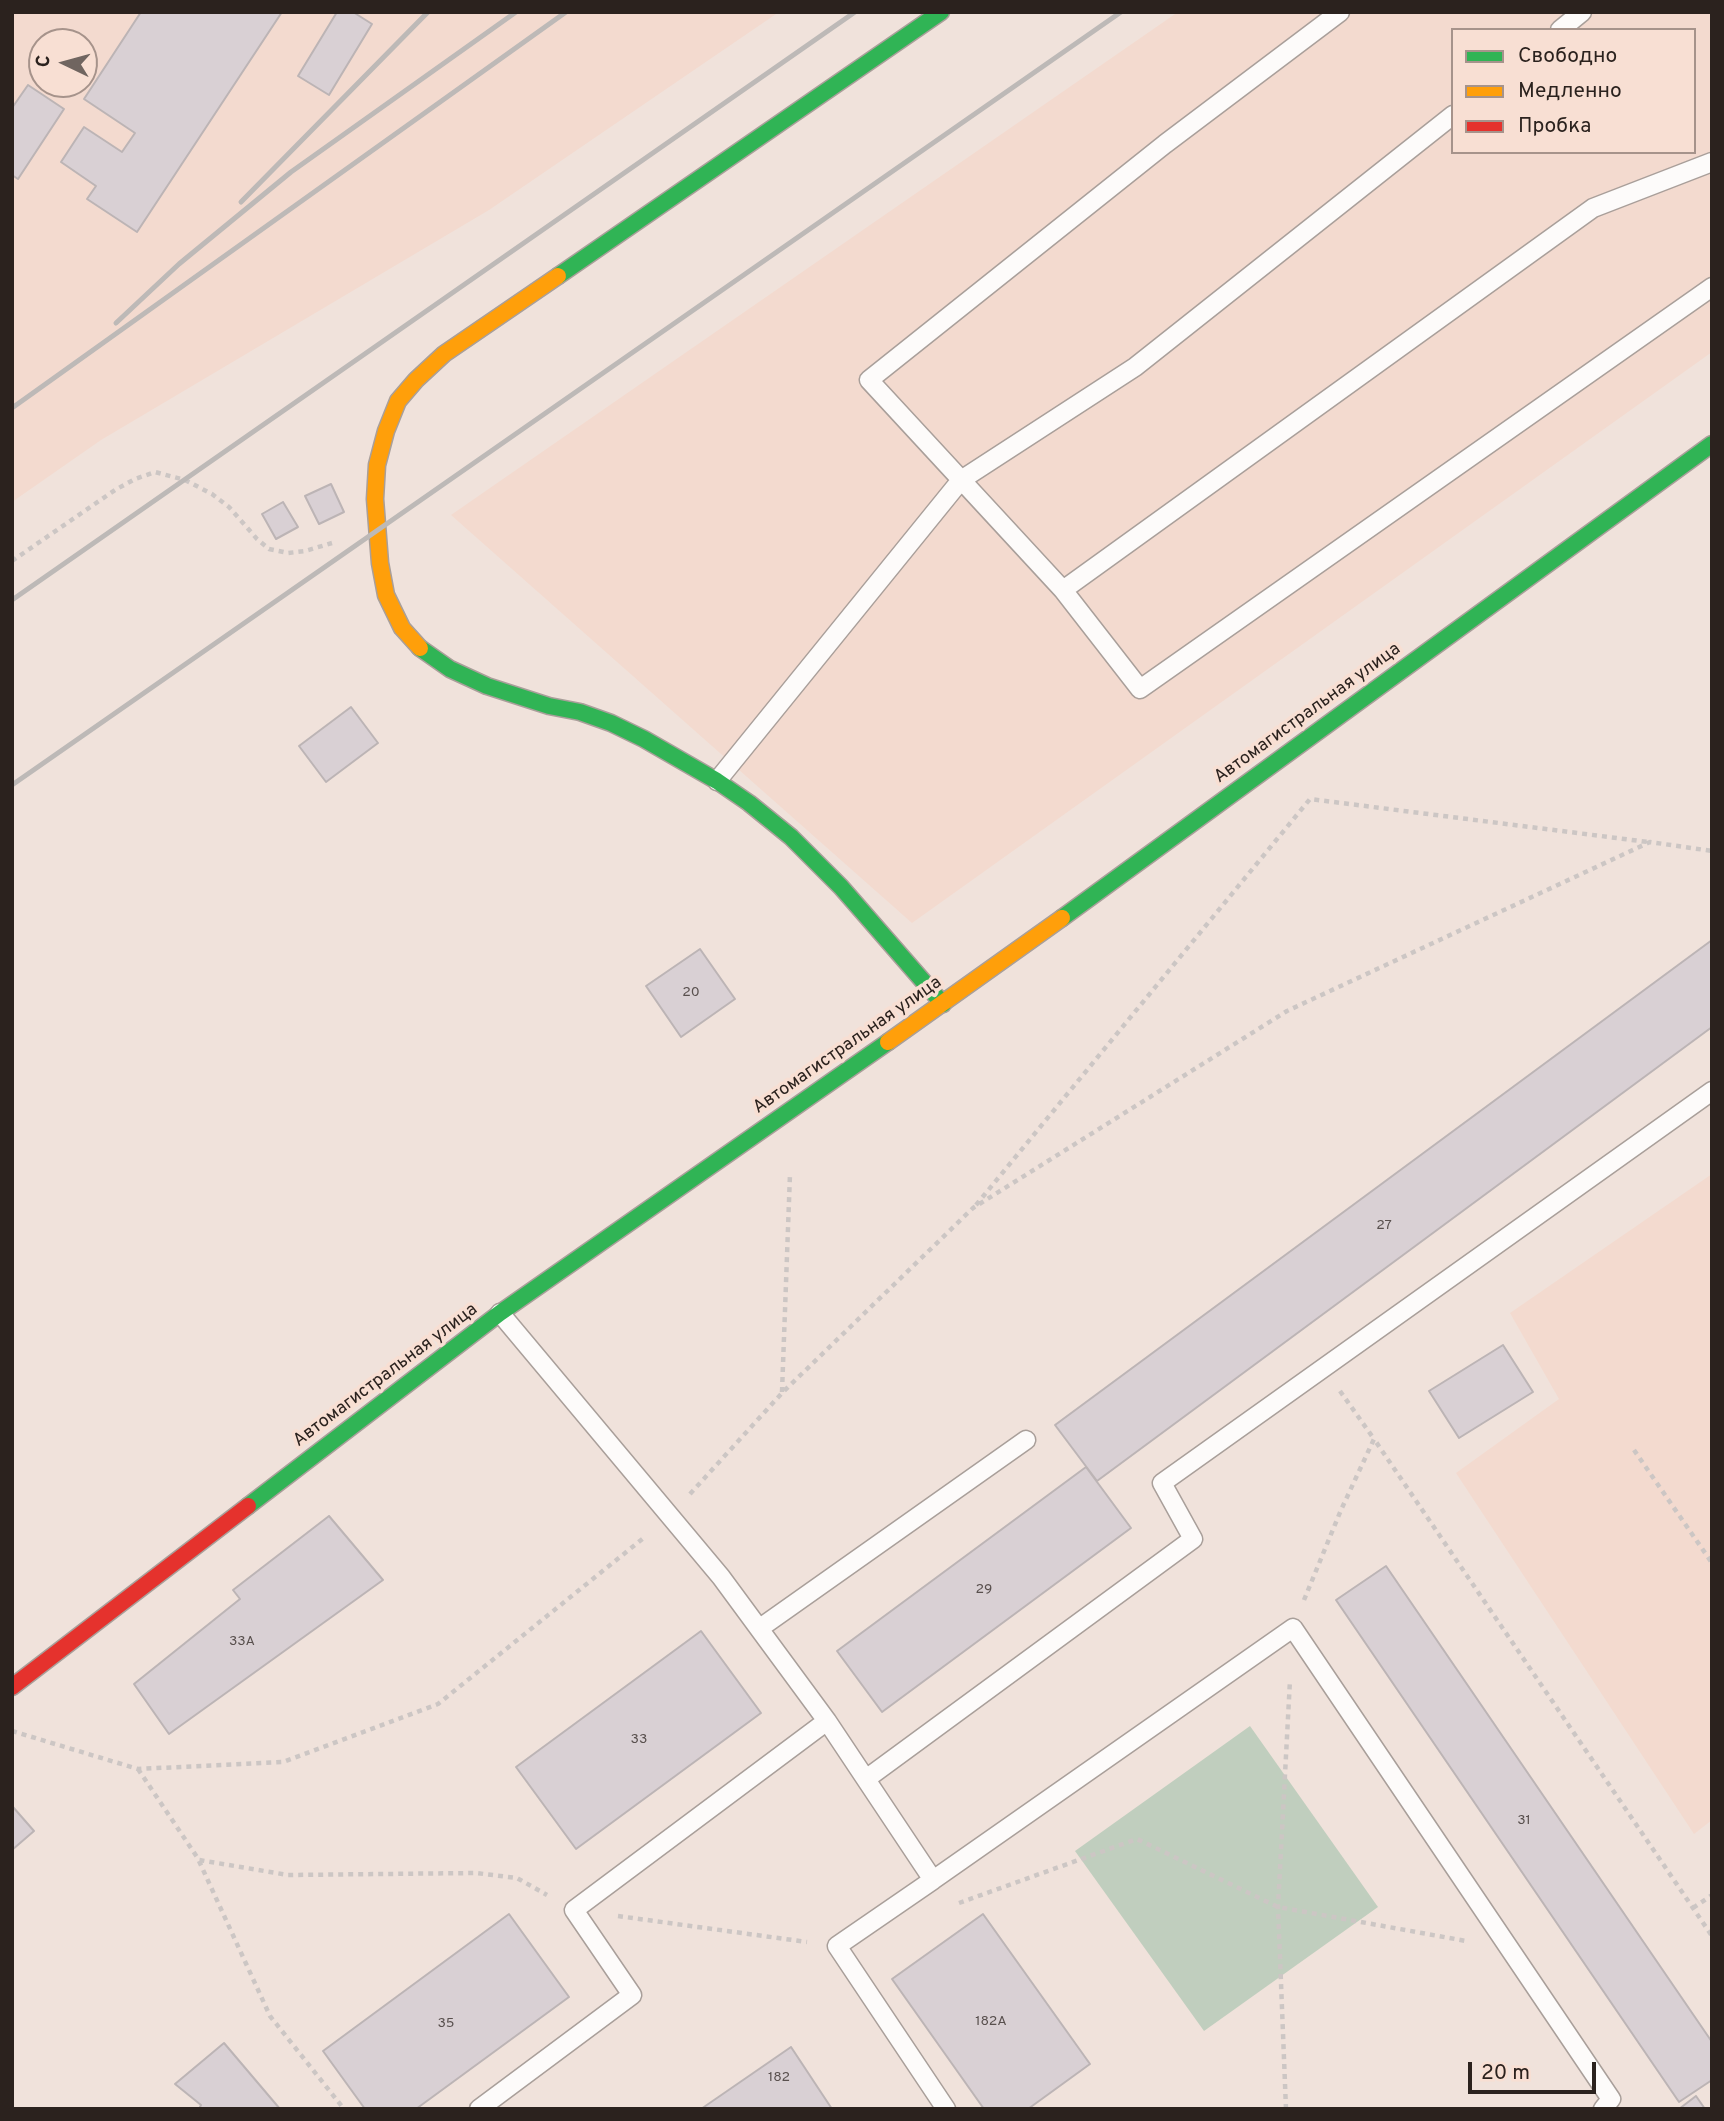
<!DOCTYPE html>
<html>
<head>
<meta charset="utf-8">
<style>
  body { margin:0 }
  #map { position:relative; width:1724px; height:2121px; overflow:hidden; background:#f0e2db; font-family:Overpass,sans-serif }
  canvas { display:block }
  .frame { position:absolute; inset:0; border:14px solid #2b221e; pointer-events:none }
  .legend { position:absolute; left:1451px; top:28px; width:245px; height:126px; box-sizing:border-box; background:#f8dfd3; border:2px solid #a6938b; margin:0; padding:9px 12px; list-style:none; font-size:21px; color:#2b221e }
  .legend li { display:flex; align-items:center; gap:14px; height:35px }
  .legend b { width:35px; border:2px solid #a6938b }
  .north { position:absolute; left:28px; top:28px; width:70px; height:70px; box-sizing:border-box; background:#f8dfd3; border:2px solid #a6938b; border-radius:50%; rotate:275deg; font-size:19px; font-weight:700; line-height:28px; text-align:center; color:#2b221e }
  .north::after { content:''; display:block; margin:auto; width:24px; height:32px; background:#706560; clip-path:polygon(50% 0,100% 100%,50% 72%,0 100%) }
  .scale { position:absolute; left:1468px; top:2062px; width:128px; height:32px; box-sizing:border-box; border:4px solid #2b221e; border-top:0; padding-left:9px; font-size:21px; line-height:24px; white-space:nowrap; color:#2b221e; -webkit-text-stroke:5px #f8dfd3; paint-order:stroke }
</style>
</head>
<body>
<div id="map">
<canvas width="1724" height="2121"></canvas>
<div class="frame"></div>
<ul class="legend">
<li><b style="height:9px;background:#30b455"></b>Свободно</li>
<li><b style="height:9px;background:#ff9f0a"></b>Медленно</li>
<li><b style="height:9px;background:#e5322d"></b>Пробка</li>
</ul>
<div class="north">С</div>
<div class="scale">20 m</div>
</div>
<script>
const c = document.querySelector('canvas').getContext('2d');
c.lineJoin = 'round';
function fillPath(path, color) { c.fillStyle = color; c.fill(path, 'evenodd'); }
const shape = rows => new Path2D(rows.map(r => 'M' + r).join(''));
function strokePath(path, color, width, dash) { c.strokeStyle = color; c.lineWidth = width; c.lineCap = dash ? 'butt' : 'round'; c.setLineDash(dash || []); c.stroke(path); }
function label(font, color, halo, rows, align = 'center') {
  c.font = font + ' Overpass,sans-serif'; c.lineWidth = 7; c.setLineDash([]); c.textBaseline = 'middle'; c.strokeStyle = halo; c.fillStyle = color; for (const [text, x, y, turn = 0] of rows) {
    c.save(); c.translate(x, y); c.rotate((+turn || 0) * Math.PI / 180); c.textAlign = isNaN(turn) ? turn : align; if (halo) c.strokeText(text, 0, 0); c.fillText(text, 0, 0); c.restore();
  }
}
fillPath(shape([
  [12,12,779,12,489,210,101,440,12,502],
  [42,42,84,42,84,84,42,84],
  [1178,12,1712,12,1712,352,912,923,451,515],
  [1453,30,1694,30,1694,152,1453,152],
  [1712,1174,1712,1820,1694,1834,1456,1473,1559,1399,1510,1313]
]), '#f3dacf');
fillPath(shape([
  [1250,1726,1378,1907,1204,2031,1075,1851]
]), '#c0cebe');
const building = shape([
  [141,12,282,12,137,232,87,199,96,186,61,162,84,127,122,152,135,133,84,99,141,12],
  [337,12,353,12,372,24,329,95,298,76,337,12],
  [28,85,64,109,18,179,12,175,12,108,28,85],
  [331,484,344,512,319,524,305,496,331,484],
  [283,502,298,527,276,539,262,514,283,502],
  [351,707,378,743,326,782,299,746,351,707],
  [1712,940,1712,1027,1097,1481,1055,1425,1712,940],
  [700,949,735,999,681,1037,646,986,700,949],
  [1503,1345,1533,1392,1459,1438,1429,1391,1503,1345],
  [1086,1467,1131,1528,882,1712,837,1651,1086,1467],
  [329,1516,383,1580,169,1734,134,1684,240,1599,233,1590,329,1516],
  [1386,1566,1712,2042,1712,2080,1679,2102,1336,1600,1386,1566],
  [701,1631,761,1713,576,1849,516,1767,701,1631],
  [13,1807,34,1831,12,1850,12,1808,13,1807],
  [509,1914,569,1997,416,2109,365,2109,323,2051,509,1914],
  [983,1914,1090,2064,1028,2109,984,2109,892,1979,983,1914],
  [224,2043,280,2109,199,2109,201,2105,175,2084,224,2043],
  [791,2047,832,2109,701,2109,791,2047],
  [1696,2096,1705,2109,1679,2109,1696,2096]
]);
fillPath(building, '#d9d0d4');
strokePath(building, '#bcb4b5', 2);
const lane = shape([
  [1340,12,1165,144,869,380,1063,590,1593,208,1712,162],
  [1560,30,1582,12],
  [1063,590,1140,689,1712,287],
  [717,781,961,480,1135,367,1453,115],
  [760,1628,1026,1440],
  [827,1721,933,1880,1293,1628,1611,2099,1603,2109],
  [866,1779,1193,1539,1162,1483,1712,1091],
  [933,1880,837,1946,946,2109],
  [479,2109,632,1995,574,1910,827,1721,721,1577,500,1313]
]);
const fast = shape([
  [558,276,941,12],
  [420,648,450,669,487,686,549,706,580,712,611,723,644,739,717,781,749,803,791,837,841,887,943,1004],
  [1062,918,1712,444],
  [248,1506,500,1313,888,1042]
]);
const slow = shape([
  [420,648,402,628,386,595,380,563,375,499,377,465,386,431,398,401,416,380,444,354,558,276],
  [888,1042,1062,918]
]);
const jam = shape([
  [12,1687,248,1506]
]);
strokePath(lane, '#a99f9a', 21);
strokePath(fast, '#a99f9a', 19);
strokePath(slow, '#a99f9a', 19);
strokePath(jam, '#a99f9a', 19);
strokePath(shape([
  [12,561,115,490,135,479,155,472,185,480,212,494,229,507,257,539,269,549,288,553,305,551,332,543],
  [976,1205,1310,799,1648,842],
  [1340,1391,1374,1439],
  [782,1392,790,1174],
  [1634,1450,1712,1563],
  [690,1494,782,1393,973,1208,1287,1011,1650,842,1712,851],
  [1304,1600,1341,1510,1374,1439,1712,1936],
  [12,1731,138,1769,283,1762,438,1704,646,1536],
  [138,1769,199,1860,288,1875,476,1873,517,1878,547,1895],
  [199,1861,270,2016,344,2109],
  [959,1903,1137,1839,1278,1907,1466,1941],
  [1693,1908,1712,1895],
  [618,1916,807,1942],
  [1286,2109,1278,1907,1290,1680]
]), '#ccc6c4', 4.5, [5, 5]);
strokePath(lane, '#fdfbfa', 18);
strokePath(fast, '#30b455', 16);
strokePath(slow, '#ff9f0a', 16);
strokePath(jam, '#e5322d', 16);
strokePath(shape([
  [241,202,428,12],
  [116,323,179,264,291,172,516,12],
  [12,408,566,12],
  [12,600,855,12],
  [12,785,1121,12]
]), '#bdb9b7', 5);
label('14px', '#59504e', null, [
  ["20",691,993],
  ["27",1384,1226],
  ["29",984,1590],
  ["33А",242,1642],
  ["33",639,1740],
  ["31",1524,1821],
  ["182А",991,2022],
  ["35",446,2024],
  ["182",779,2078]
]);
label('18px', '#2b221e', '#f8dfd3', [
  ["Автомагистральная улица",1308,714,-36],
  ["Автомагистральная улица",848,1046,-35],
  ["Автомагистральная улица",386,1376,-37]
]);
</script>
</body>
</html>
